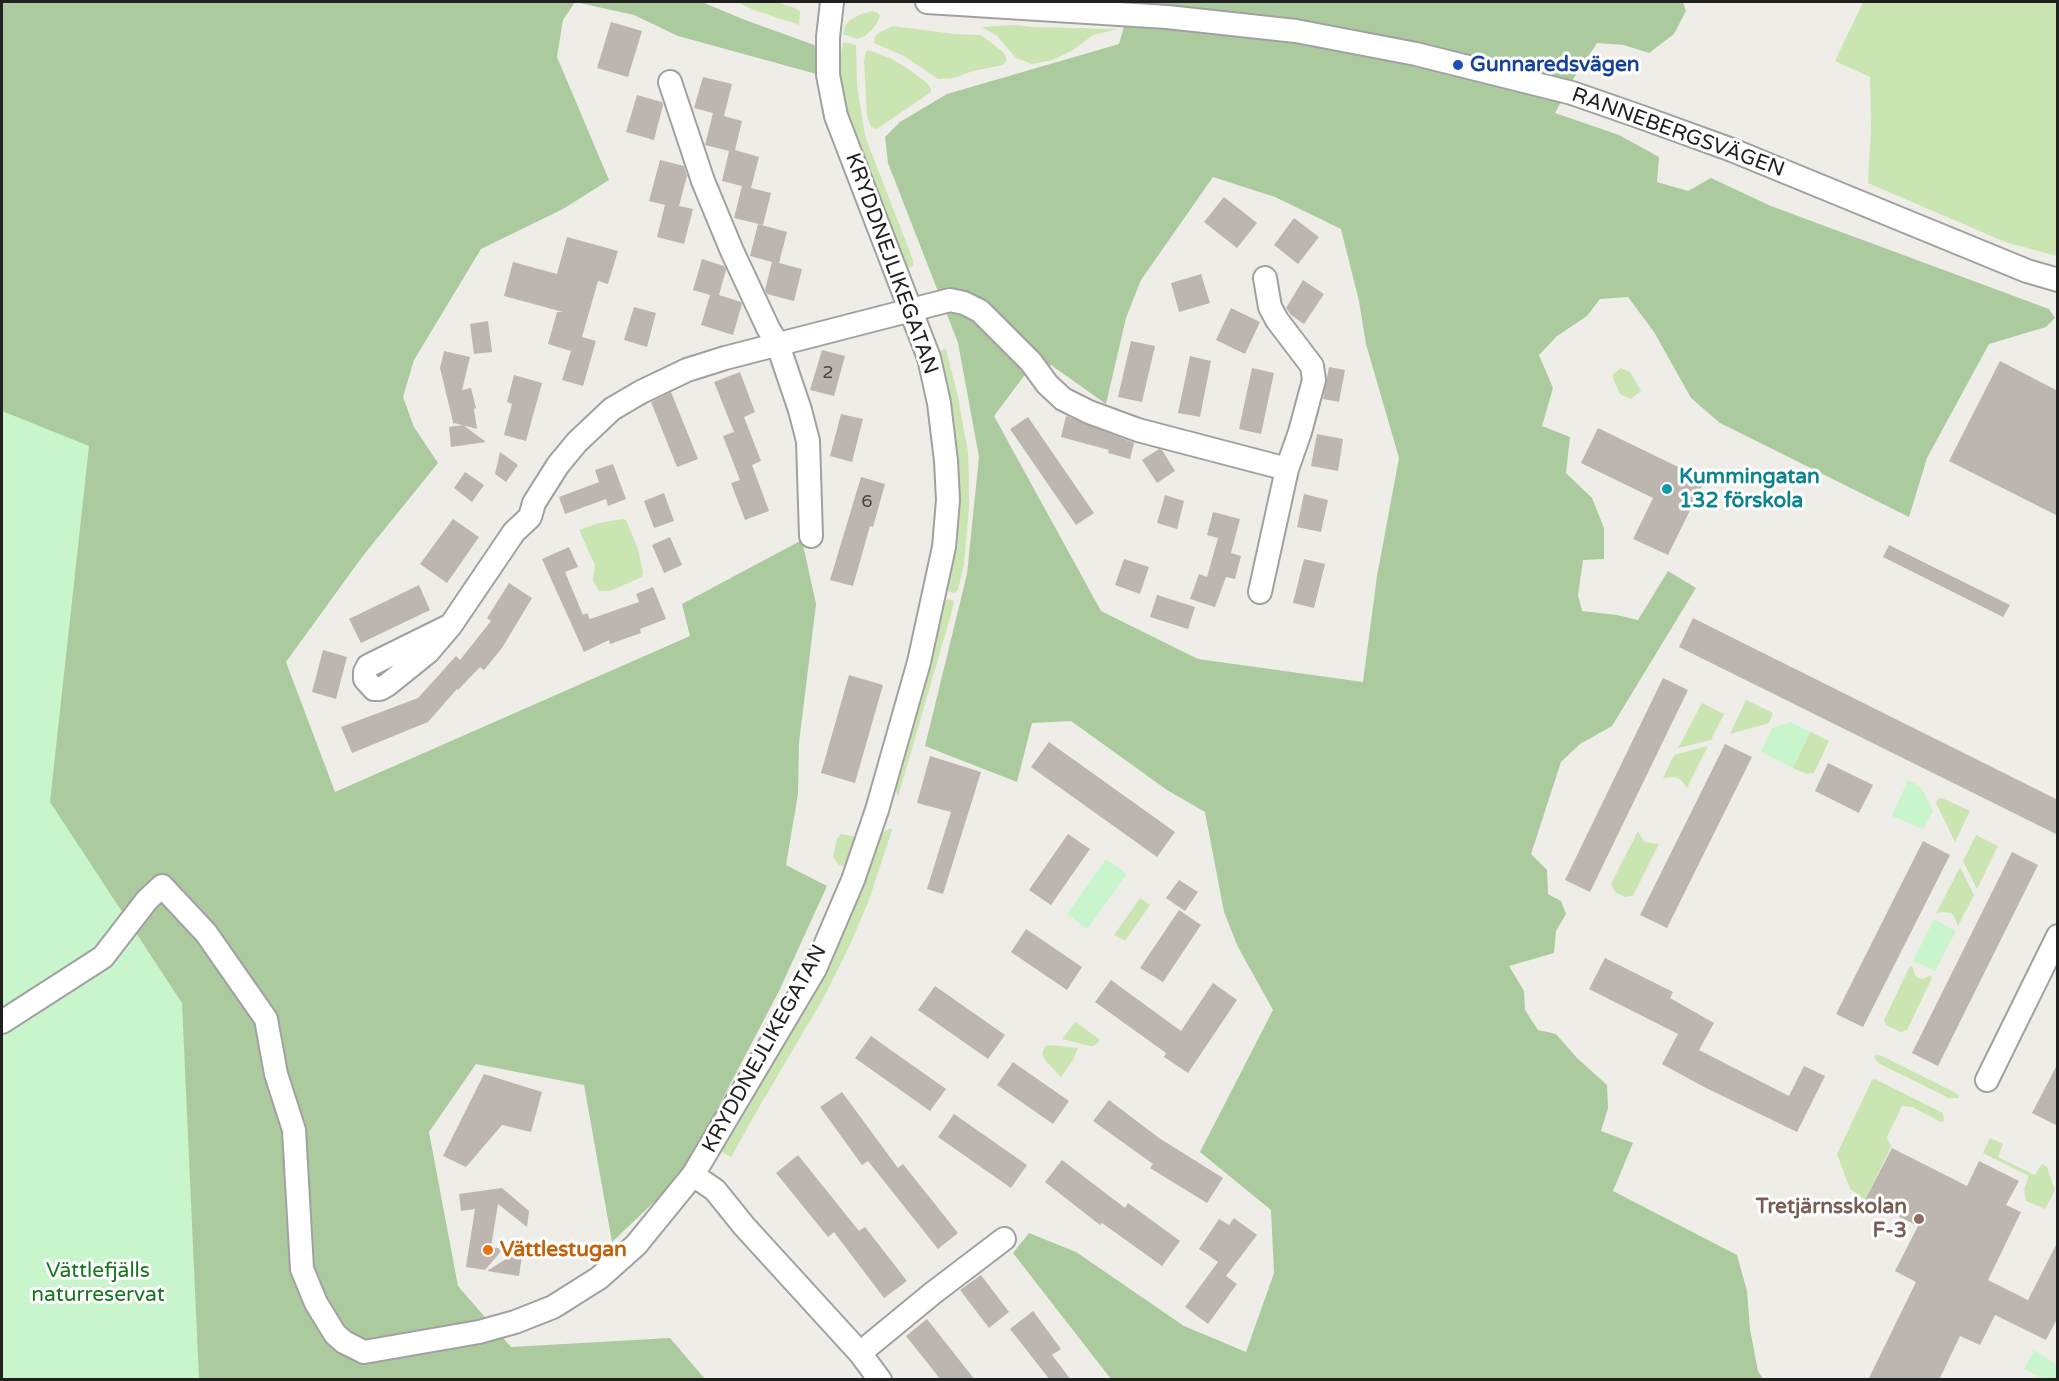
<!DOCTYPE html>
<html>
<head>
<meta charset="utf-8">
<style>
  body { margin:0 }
  #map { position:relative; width:2059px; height:1381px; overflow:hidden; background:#efede7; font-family:"Varela Round",sans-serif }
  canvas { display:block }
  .frame { position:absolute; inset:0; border:3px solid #202020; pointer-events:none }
</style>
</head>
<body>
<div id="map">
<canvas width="2059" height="1381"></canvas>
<div class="frame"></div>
</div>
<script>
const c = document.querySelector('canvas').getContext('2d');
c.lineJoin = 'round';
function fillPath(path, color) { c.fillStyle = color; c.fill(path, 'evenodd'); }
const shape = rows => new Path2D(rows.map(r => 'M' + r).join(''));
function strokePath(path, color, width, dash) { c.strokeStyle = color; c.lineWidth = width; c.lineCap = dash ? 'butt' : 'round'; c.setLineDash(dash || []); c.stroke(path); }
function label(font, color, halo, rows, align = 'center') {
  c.font = font + ' "Varela Round",sans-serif'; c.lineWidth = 6; c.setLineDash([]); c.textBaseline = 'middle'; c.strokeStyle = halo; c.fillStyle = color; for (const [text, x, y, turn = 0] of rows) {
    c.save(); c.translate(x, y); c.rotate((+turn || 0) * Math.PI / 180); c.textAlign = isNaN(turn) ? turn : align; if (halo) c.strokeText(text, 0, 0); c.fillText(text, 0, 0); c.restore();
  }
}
fillPath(shape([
  [737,2,776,2,792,7,800,11,799,25,754,10],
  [1863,2,2057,2,2057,256,2005,242,1868,183,1871,129,1870,77,1835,61],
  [872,11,878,13,880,16,876,25,865,36,857,39,843,34,845,26,850,20,859,15],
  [1014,25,1034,27,1118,29,1093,35,1073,50,1053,60,1032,64,1016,58,997,36,982,27],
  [893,26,954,34,981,35,1003,52,1006,57,1006,62,1003,65,973,71,954,78,938,79,904,56,874,43,875,37,878,33],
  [843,42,856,45,857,85,865,136,913,260,913,266,905,268,851,125,841,80,840,63],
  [868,50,892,59,910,70,927,83,931,89,931,92,877,129,871,127,867,116,864,61,866,51],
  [944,349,946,349,958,397,968,452,969,477,969,508,964,564,958,590,955,593,948,591,955,541,958,482,956,452,949,404,937,354],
  [1621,368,1630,372,1641,391,1631,399,1620,394,1613,378,1613,374],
  [623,519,626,520,638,549,643,573,642,577,610,591,599,591,593,581,595,565,579,530,599,523],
  [948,599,954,601,952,611,898,797,893,784,945,601],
  [1746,700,1773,713,1769,723,1730,734],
  [1702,703,1724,714,1711,740,1678,748],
  [1810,732,1829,741,1814,773,1807,774,1793,768],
  [1708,746,1687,788,1681,780,1675,777,1663,778,1674,755],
  [1942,798,1970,811,1955,842,1936,803,1938,799],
  [891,828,892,830,869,900,850,945,824,997,758,1109,731,1157,717,1149,881,833],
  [1638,831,1644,842,1659,844,1633,896,1625,897,1615,892,1611,884],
  [841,834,858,837,848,867,839,865,833,857,837,839],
  [1976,835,1998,846,1977,889,1963,861],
  [1960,867,1974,895,1958,926,1954,916,1951,913,1941,912,1936,914],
  [1140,898,1150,905,1125,941,1114,935],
  [1910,966,1912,966,1915,975,1918,978,1923,979,1930,975,1932,978,1907,1030,1901,1032,1886,1025,1884,1020],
  [1075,1022,1076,1022,1100,1040,1094,1046,1090,1046,1062,1039],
  [1051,1045,1078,1048,1073,1060,1061,1077,1046,1061,1042,1054,1045,1046],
  [1876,1055,1882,1056,1954,1092,1959,1096,1958,1098,1949,1098,1878,1063,1874,1057],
  [1875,1079,1943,1113,1944,1119,1943,1122,1939,1121,1912,1107,1902,1106,1887,1137,1891,1147,1865,1200,1850,1189,1837,1154,1872,1080],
  [1990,1138,2003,1144,1998,1157,2035,1175,2042,1164,2047,1167,2055,1190,2045,1209,2026,1201,2024,1189,2029,1176,1983,1153]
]), '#cae5b1');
fillPath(shape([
  [2,2,702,2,745,20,817,46,820,75,678,36,634,15,575,2,563,20,557,57,609,180,563,209,481,249,414,360,403,397,414,427,438,463,362,557,286,662,335,792,690,636,682,604,802,540,816,604,799,743,798,794,786,865,827,886,779,991,700,1142,671,1186,612,1242,584,1085,476,1064,429,1132,458,1286,511,1347,670,1338,705,1379,2,1380],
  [1131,2,1683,2,1686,11,1674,34,1649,53,1624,45,1597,43,1574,78,1555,113,1619,135,1659,157,1657,182,1688,191,1711,178,1771,206,2049,309,2055,318,2046,327,1989,344,1927,458,1909,517,1720,423,1691,398,1654,332,1628,297,1600,299,1587,316,1557,336,1539,355,1553,388,1542,426,1570,437,1566,473,1592,498,1604,528,1604,559,1583,560,1578,595,1582,611,1617,615,1638,620,1668,571,1696,588,1612,726,1580,744,1561,762,1531,854,1547,870,1548,894,1561,901,1566,914,1556,931,1554,953,1509,966,1524,991,1525,1010,1538,1030,1556,1034,1577,1058,1607,1085,1608,1108,1601,1131,1633,1143,1613,1191,1737,1255,1747,1291,1750,1329,1758,1371,1763,1379,1111,1379,1013,1253,1029,1233,1076,1252,1184,1326,1246,1352,1274,1273,1271,1210,1200,1152,1273,1010,1238,947,1224,912,1205,812,1167,790,1071,721,1032,723,1017,782,925,746,967,574,979,457,958,343,888,163,885,137,900,122,947,94,1119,44],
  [1213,177,1275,197,1341,229,1359,301,1366,344,1399,458,1377,576,1363,682,1198,659,1101,611,994,416,1024,376,1051,365,1106,404,1126,318,1141,280]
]), '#abcb9f');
fillPath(shape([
  [2,411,89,446,50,802,182,1003,199,1379,2,1379],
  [1791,722,1810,732,1793,768,1761,752,1772,728],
  [1908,780,1921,787,1933,811,1923,829,1892,816],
  [1106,859,1127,874,1087,929,1067,914],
  [1934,919,1956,931,1935,971,1913,961],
  [2034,1350,2057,1365,2057,1379,2043,1379,2024,1369]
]), '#c8f5cc');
fillPath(shape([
  [611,22,642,31,628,77,597,68],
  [703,77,732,84,724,116,742,121,735,150,759,157,751,188,771,193,763,225,734,218,742,186,722,181,729,151,705,145,713,113,694,108],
  [637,95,662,102,663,105,654,140,626,132],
  [660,160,684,166,687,176,679,206,693,209,684,244,657,237,665,205,649,201],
  [1224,197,1257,223,1237,248,1204,222],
  [1294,218,1319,237,1298,264,1274,245],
  [758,224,787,232,779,263,802,269,794,301,767,294,765,290,772,262,750,256],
  [567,237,618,251,608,284,598,281,582,337,596,341,583,386,562,380,571,351,548,344,557,312,563,312,504,296,513,262,557,274],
  [702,259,724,266,726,270,719,295,741,302,742,304,733,335,701,325,710,295,693,290],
  [1201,274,1210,303,1179,312,1171,283],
  [1303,280,1324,294,1304,324,1291,315,1286,308],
  [634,307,656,313,647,347,624,340],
  [1231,308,1260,322,1245,354,1216,340],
  [488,321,492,352,474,354,470,324],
  [1131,341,1155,346,1142,402,1118,397],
  [822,350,845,356,834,396,810,390],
  [444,351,470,357,462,390,471,388,476,408,474,409,477,429,454,423,454,426,440,368],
  [1190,356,1211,361,1200,417,1178,413],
  [2000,361,2058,391,2058,516,1949,461],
  [1329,367,1345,370,1339,402,1323,399],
  [1252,368,1274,373,1261,434,1239,429],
  [740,372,755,412,744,417,761,461,752,465,769,511,745,520,731,483,740,480,723,436,734,432,714,382],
  [514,375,542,383,526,441,504,435,512,404,507,402],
  [671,392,698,459,677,467,651,402],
  [841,414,863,419,852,462,830,456],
  [1066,416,1134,443,1130,459,1108,453,1109,450,1061,437],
  [1028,417,1094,513,1076,525,1010,429],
  [463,425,486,442,451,447,449,427],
  [1598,428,1705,480,1668,555,1633,539,1653,498,1581,463],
  [1317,434,1343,439,1338,471,1311,466],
  [1159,449,1162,450,1175,471,1157,483,1142,460],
  [500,452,518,465,506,482,495,474],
  [613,464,626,499,608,506,606,499,565,514,559,497,599,482,595,470],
  [465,472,484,485,472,502,454,488],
  [861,477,885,484,873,527,870,526,853,586,830,580],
  [664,493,674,521,654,528,644,501],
  [1304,494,1328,500,1321,532,1297,527],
  [1165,495,1184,501,1177,529,1157,523],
  [1213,512,1240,519,1231,553,1241,556,1235,579,1226,577,1215,607,1190,599,1199,574,1207,577,1218,538,1207,535],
  [453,519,479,537,447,583,420,564],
  [670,537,682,565,664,573,652,545],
  [1889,545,2010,605,2003,617,1883,557],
  [569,547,578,567,565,572,583,615,587,613,590,619,639,602,636,594,653,587,666,619,640,629,641,633,610,644,609,640,584,652,542,559],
  [1124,559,1149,567,1140,594,1115,585],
  [1304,559,1325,564,1314,608,1293,603],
  [509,583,532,598,502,648,484,670,480,667,458,690,457,689,428,722,352,753,341,727,418,698,456,656,460,660,491,621,487,618],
  [419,585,430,610,361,643,349,619],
  [1157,595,1195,607,1188,629,1150,617],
  [1693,618,2058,800,2058,835,1679,647],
  [323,650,347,657,336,699,312,692],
  [849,675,883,685,855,783,821,773],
  [1663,678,1688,690,1590,892,1565,880],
  [1049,742,1175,832,1157,857,1031,767],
  [1725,744,1752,757,1667,928,1640,915],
  [930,756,981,772,943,894,927,889,951,812,917,803],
  [1828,763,1873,785,1859,813,1815,791],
  [1068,834,1090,849,1051,905,1029,890],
  [1923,841,1950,855,1863,1027,1836,1014],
  [2012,852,2038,865,1938,1066,1912,1053],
  [1179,880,1198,892,1185,911,1166,898],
  [1179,910,1201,925,1163,982,1140,968],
  [1026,929,1082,967,1067,990,1011,952],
  [1605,958,1673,992,1670,998,1714,1023,1699,1050,1789,1096,1804,1066,1825,1076,1797,1132,1704,1087,1662,1064,1678,1034,1589,989],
  [1111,980,1181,1031,1213,983,1237,1000,1188,1073,1164,1057,1166,1053,1095,1002],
  [935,986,1005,1035,988,1059,918,1010],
  [871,1036,946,1089,930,1111,855,1058],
  [1013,1062,1069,1101,1053,1124,997,1085],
  [2058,1063,2058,1126,2032,1113],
  [484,1074,542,1092,531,1132,502,1125,466,1167,443,1156],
  [842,1092,898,1168,903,1164,958,1233,938,1249,868,1161,862,1165,820,1107],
  [1109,1100,1159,1138,1223,1178,1207,1203,1150,1168,1153,1164,1093,1121],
  [954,1114,1027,1165,1011,1188,938,1137],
  [1892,1148,1967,1186,1979,1161,2019,1181,2006,1205,2021,1212,1988,1280,2028,1300,2058,1241,2058,1317,2046,1340,1995,1315,1980,1345,1960,1336,1939,1380,1868,1380,1916,1282,1895,1271,1918,1226,1865,1200],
  [798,1155,859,1231,865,1227,907,1281,884,1298,834,1232,828,1237,776,1173],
  [1062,1160,1125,1208,1128,1203,1180,1241,1162,1266,1102,1223,1100,1225,1045,1182],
  [502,1188,529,1211,527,1227,498,1204,491,1247,503,1249,485,1270,466,1267,475,1209,461,1211,459,1194],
  [1234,1218,1257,1235,1226,1276,1237,1284,1208,1324,1185,1307,1218,1262,1199,1249,1219,1219,1229,1225],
  [523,1248,519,1276,487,1271],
  [981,1275,1009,1312,989,1328,960,1290],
  [1033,1311,1061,1349,1052,1355,1071,1380,1050,1380,1010,1329],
  [927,1319,975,1380,941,1380,906,1336]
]), '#bdb6b0');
const minor = shape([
  [927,2,1167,17,1296,31,1416,54,1572,93,1641,117,1732,150,2027,271,2058,280],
  [670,82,703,181,732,251,768,328,778,345,800,410,808,441,811,536],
  [1260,592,1287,469],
  [451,625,428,652,387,685,380,689,374,689,365,679,365,672,368,666,451,625,514,532,530,517,534,503,558,465,577,442,612,409,641,392,687,370,725,358,950,300,964,303,980,311,1031,362,1047,384,1063,399,1089,412,1138,430,1287,469,1300,432,1314,380,1312,366,1277,320,1270,307,1265,278],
  [2,1022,103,957,147,900,162,886,206,933,266,1019,276,1074,294,1130,302,1269,316,1303,335,1334,344,1342,364,1352,479,1332,515,1322,553,1307,599,1278,636,1245,693,1175,815,969,853,880,877,810,919,662,944,547,948,500,946,461,939,403,929,358,836,116,828,75,828,37,832,2],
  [1987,1080,2058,936],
  [693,1175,715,1190,744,1226,860,1353,880,1380],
  [860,1353,933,1293,1004,1239]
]);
strokePath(minor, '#a1a1a1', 26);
strokePath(minor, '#fff', 22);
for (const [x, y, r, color] of [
  [1458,65,6,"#1a4fb4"],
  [1667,489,6,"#0f9aa8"],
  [1919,1219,6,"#8d6e63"],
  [488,1250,6,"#e8710a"]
]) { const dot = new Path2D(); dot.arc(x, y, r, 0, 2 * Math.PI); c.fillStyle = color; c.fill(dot); strokePath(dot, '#fff', 2); }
label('18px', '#474644', null, [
  ["2",828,373],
  ["6",867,502]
]);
label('bold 21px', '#164399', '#fff', [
  ["Gunnaredsvägen",1470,65]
], 'left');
label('21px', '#202020', '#fff', [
  ["RANNEBERGSVÄGEN",1678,133,20],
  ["KRYDDNEJLIKEGATAN",891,264,70],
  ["KRYDDNEJLIKEGATAN",765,1049,-61]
]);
label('bold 21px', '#0d838f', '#fff', [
  ["Kummingatan",1679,477],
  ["132 förskola",1679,501]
], 'left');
label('bold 21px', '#785e54', '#fff', [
  ["Tretjärnsskolan",1907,1207],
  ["F-3",1907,1231]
], 'right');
label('bold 21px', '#c56008', '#fff', [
  ["Vättlestugan",500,1250]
], 'left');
label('21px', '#15761f', '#fff', [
  ["Vättlefjälls",98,1271],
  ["naturreservat",98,1295]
]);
</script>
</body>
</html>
